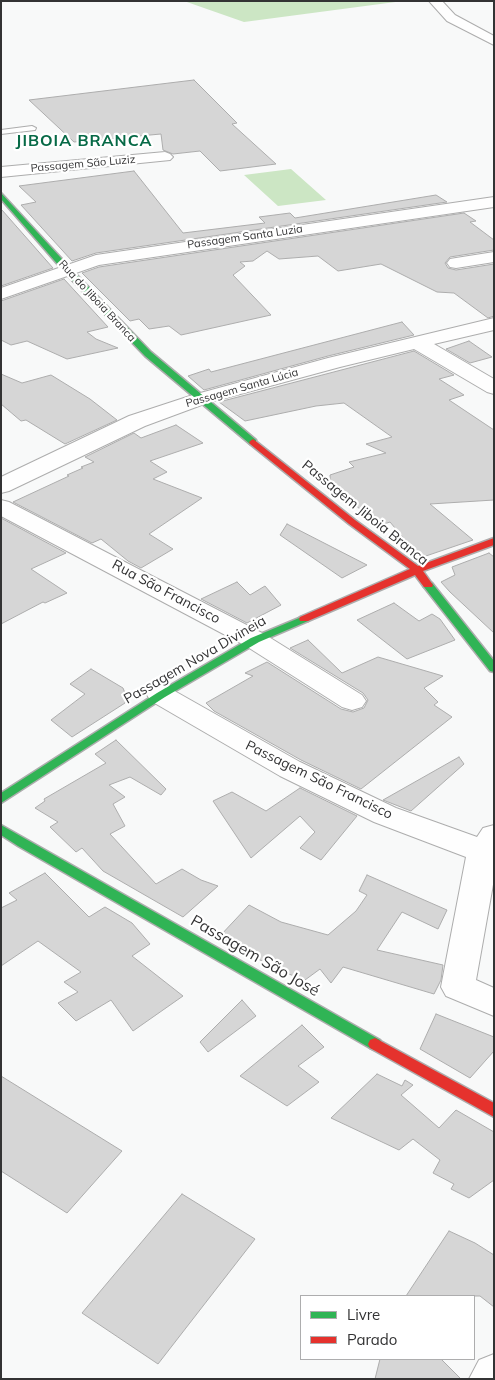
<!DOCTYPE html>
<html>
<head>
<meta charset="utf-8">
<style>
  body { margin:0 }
  #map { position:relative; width:495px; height:1380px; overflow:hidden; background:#f8f9f9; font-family:Mulish,sans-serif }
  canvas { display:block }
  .frame { position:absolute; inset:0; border:2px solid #333334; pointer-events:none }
  .legend { position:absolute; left:300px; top:1295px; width:175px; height:65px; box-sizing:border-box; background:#fff; border:1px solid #adadae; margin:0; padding:6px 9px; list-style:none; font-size:15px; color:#333334 }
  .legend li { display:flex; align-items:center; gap:10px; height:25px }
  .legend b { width:25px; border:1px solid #adadae }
</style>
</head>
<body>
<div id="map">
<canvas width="495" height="1380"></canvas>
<div class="frame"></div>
<ul class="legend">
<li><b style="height:6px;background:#30b455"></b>Livre</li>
<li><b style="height:6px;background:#e5322d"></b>Parado</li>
</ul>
</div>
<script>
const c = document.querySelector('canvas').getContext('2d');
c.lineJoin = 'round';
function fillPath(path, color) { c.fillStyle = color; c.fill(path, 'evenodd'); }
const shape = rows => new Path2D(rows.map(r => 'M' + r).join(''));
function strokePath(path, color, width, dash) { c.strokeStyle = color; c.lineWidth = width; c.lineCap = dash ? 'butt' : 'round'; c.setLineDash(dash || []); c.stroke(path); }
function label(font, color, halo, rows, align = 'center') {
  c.font = font + ' Mulish,sans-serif'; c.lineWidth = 4.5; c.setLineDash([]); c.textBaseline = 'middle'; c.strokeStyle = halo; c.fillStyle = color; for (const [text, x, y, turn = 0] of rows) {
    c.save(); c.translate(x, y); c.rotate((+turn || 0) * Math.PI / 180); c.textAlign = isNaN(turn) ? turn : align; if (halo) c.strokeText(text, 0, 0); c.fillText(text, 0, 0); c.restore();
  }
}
fillPath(shape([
  [184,1,403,1,244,22],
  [291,169,326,200,278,206,244,175]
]), '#cce6c4');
const building = shape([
  [194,80,237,123,232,124,276,164,220,171,200,151,173,154,163,150,161,134,74,142,29,100,194,80],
  [134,171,183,233,265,223,259,217,290,213,295,218,436,195,447,202,96,253,72,261,21,205,36,202,19,186,134,171],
  [1,210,2,210,53,268,1,286,1,210],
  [464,213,476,221,470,222,494,240,494,250,450,257,445,263,448,268,456,270,494,264,494,316,488,318,454,293,437,292,381,264,338,271,318,256,279,259,267,251,253,261,240,262,245,266,233,275,271,315,181,335,169,326,149,329,139,319,130,321,82,273,99,267,464,213],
  [64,279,108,327,87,332,96,339,118,348,67,359,27,341,11,345,1,340,1,301,64,279],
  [402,322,414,335,328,356,204,390,188,376,209,369,211,372,402,322],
  [469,341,492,357,470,363,446,349,469,341],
  [414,351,454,375,439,379,464,395,449,400,494,430,494,500,430,504,473,540,420,558,390,522,378,526,348,498,331,491,330,475,354,467,349,462,386,453,366,444,392,437,344,403,316,406,245,421,219,402,414,351],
  [1,374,22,383,51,375,90,399,117,420,65,444,26,420,21,421,1,404,1,374],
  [176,425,203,443,150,461,167,472,153,479,202,498,149,534,173,549,141,568,128,561,101,539,92,543,13,502,69,476,67,475,83,468,81,467,94,462,85,457,134,433,141,438,176,425],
  [1,518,66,553,31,569,67,593,45,603,43,602,1,624,1,518],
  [287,524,367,565,342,578,280,535,287,524],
  [489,553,494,557,494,633,450,592,441,582,455,575,452,567,489,553],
  [237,582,250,595,265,586,281,605,247,623,201,599,237,582],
  [394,603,419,621,432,614,440,619,455,640,407,659,357,620,394,603],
  [308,640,342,673,378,657,443,676,424,688,438,702,434,705,452,717,361,789,301,760,214,711,206,703,253,676,245,673,267,662,341,709,353,712,364,708,368,700,363,693,290,648,308,640],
  [91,669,123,688,127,698,125,703,72,737,51,720,85,694,70,684,91,669],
  [116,740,166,789,161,795,130,777,109,785,125,797,113,804,125,826,110,834,156,884,182,869,201,880,218,886,183,917,103,871,82,848,76,852,50,827,58,822,35,808,45,801,44,799,106,763,95,754,116,740],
  [459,757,464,764,411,811,383,800,459,757],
  [300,788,357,816,321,860,300,848,315,832,300,816,251,858,213,801,232,792,266,811,300,788],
  [45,873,89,917,105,907,132,923,150,944,132,956,183,996,133,1031,111,1000,76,1021,58,1003,78,992,64,982,81,972,38,941,1,966,1,908,17,900,9,893,45,873],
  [367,875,447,910,438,929,402,912,377,950,443,965,441,980,434,994,343,967,331,983,320,969,305,980,278,970,219,937,249,905,281,922,328,935,356,911,367,895,359,891,367,875],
  [242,1000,256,1016,208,1052,200,1042,242,1000],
  [436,1014,494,1037,494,1051,470,1078,420,1049,436,1014],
  [302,1025,324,1047,298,1066,319,1082,287,1106,240,1076,302,1025],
  [377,1074,402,1086,405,1080,413,1085,401,1095,439,1128,456,1110,494,1132,494,1180,469,1198,451,1189,454,1184,433,1173,440,1160,413,1139,399,1150,331,1118,377,1074],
  [1,1076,122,1151,67,1213,1,1171,1,1076],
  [182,1194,255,1239,158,1364,82,1313,182,1194],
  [449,1231,475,1243,494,1255,494,1307,480,1296,406,1296,449,1231],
  [380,1359,441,1359,461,1379,375,1379,380,1359]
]);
fillPath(building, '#d6d6d6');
strokePath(building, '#adadad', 1);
const lane = shape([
  [32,126,36,128,35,130,1,134,1,130,32,126]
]);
const street = shape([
  [429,1,442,1,455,15,494,36,494,45,447,21,429,1],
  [165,152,170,154,173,157,170,160,1,177,1,167,165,152],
  [494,197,494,207,99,265,1,299,1,288,96,255,494,197],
  [494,252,494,262,456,268,450,267,447,263,450,259,456,258,494,252],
  [494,318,494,330,434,344,494,379,494,394,487,392,414,349,340,367,207,403,145,426,9,491,1,493,1,477,129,416,193,395,328,358,494,318],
  [1,500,9,502,264,634,362,695,366,701,362,707,352,710,342,707,246,646,1,516,1,500],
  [161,686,171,689,300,762,396,808,477,837,483,828,494,825,494,879,476,980,494,988,494,1016,446,996,441,987,466,857,374,822,280,776,151,701,147,695,151,689,161,686],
  [494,1354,494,1379,469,1379,479,1360,494,1354]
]);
const fast = shape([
  [1,193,73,271,151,352,256,440,256,444,250,444,145,356,67,275,1,199,1,193],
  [428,582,432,583,494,661,494,672,490,671,424,587,423,585,424,583,428,582],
  [304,616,308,617,309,619,308,621,259,642,165,697,1,803,1,793,157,693,251,638,304,616],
  [1,825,380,1040,382,1044,380,1048,375,1050,370,1048,18,846,1,835,1,825]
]);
const jam = shape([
  [253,439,355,520,418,566,494,538,494,545,423,571,433,585,432,587,424,587,415,575,308,621,300,621,299,619,300,617,410,569,349,524,250,444,249,442,253,439],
  [375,1038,494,1103,494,1117,370,1048,368,1044,370,1040,375,1038]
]);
strokePath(lane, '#adadad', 2);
strokePath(street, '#adadad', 2);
strokePath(fast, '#adadad', 3);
strokePath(jam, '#adadad', 3);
fillPath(lane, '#fefefe');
fillPath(street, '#fefefe');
fillPath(fast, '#30b455');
fillPath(jam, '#e5322d');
label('11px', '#333334', '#fff', [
  ["Passagem São Luziz",83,164,-5],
  ["Passagem Santa Luzia",245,237,-8],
  ["Rua do Jiboia Branca",97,301,47],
  ["Passagem Santa Lúcia",242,388,-16]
]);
label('14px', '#333334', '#fff', [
  ["Passagem Jiboia Branca",365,513,39],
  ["Rua São Francisco",166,592,28],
  ["Passagem Nova Divineia",195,660,-30],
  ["Passagem São Francisco",319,780,26]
]);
c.letterSpacing = '1px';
label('bold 16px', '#066946', '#fff', [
  ["JIBOIA BRANCA",84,141]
]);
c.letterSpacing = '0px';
label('16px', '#333334', '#fff', [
  ["Passagem São José",255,956,30]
]);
</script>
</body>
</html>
